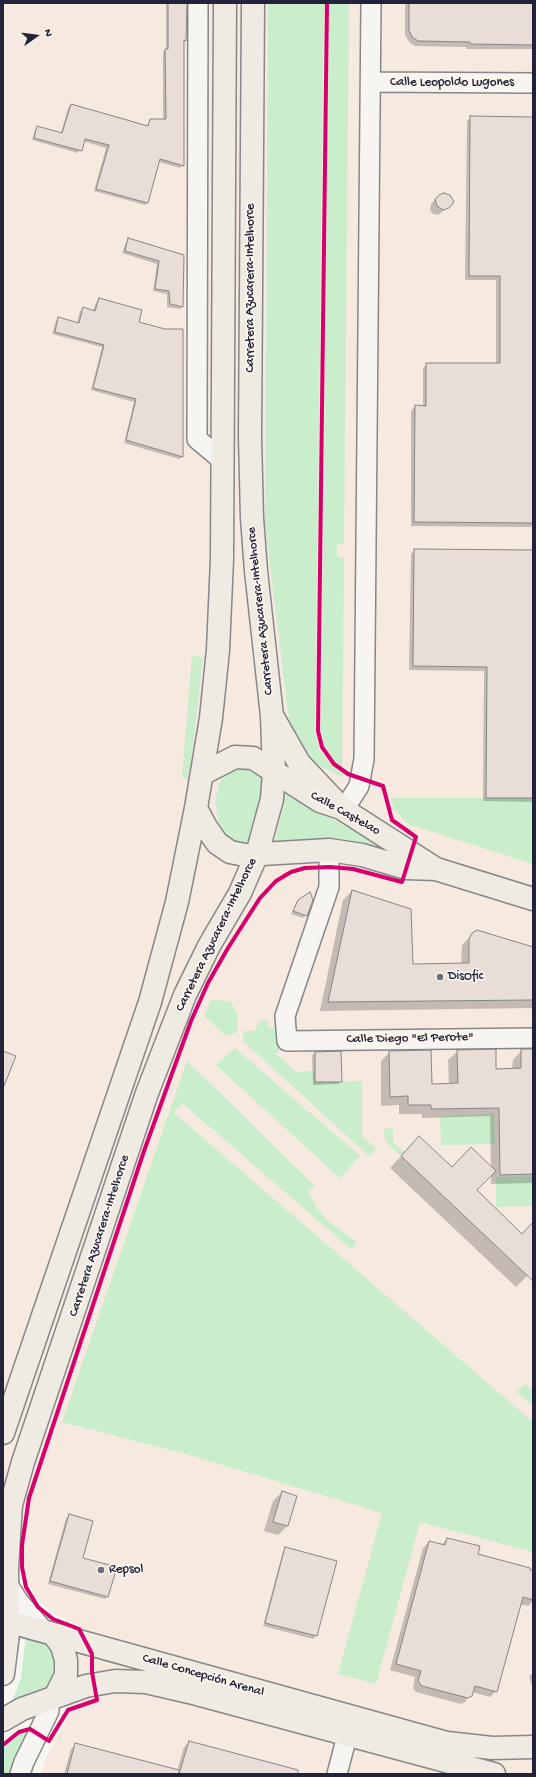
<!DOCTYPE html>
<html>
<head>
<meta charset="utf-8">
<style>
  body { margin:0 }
  #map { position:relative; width:536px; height:1777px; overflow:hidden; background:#f8f6f0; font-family:"Gochi Hand",sans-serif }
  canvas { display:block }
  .frame { position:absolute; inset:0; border:4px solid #22223b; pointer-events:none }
  .north { position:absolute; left:16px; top:16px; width:40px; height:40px; -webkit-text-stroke:3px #fbf7ec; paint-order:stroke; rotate:76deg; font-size:11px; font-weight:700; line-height:16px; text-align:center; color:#22223b }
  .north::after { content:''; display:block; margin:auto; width:14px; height:18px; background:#22223b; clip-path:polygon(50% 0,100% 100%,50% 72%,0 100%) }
</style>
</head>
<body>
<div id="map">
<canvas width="536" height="1777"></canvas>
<div class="frame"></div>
<div class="north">N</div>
</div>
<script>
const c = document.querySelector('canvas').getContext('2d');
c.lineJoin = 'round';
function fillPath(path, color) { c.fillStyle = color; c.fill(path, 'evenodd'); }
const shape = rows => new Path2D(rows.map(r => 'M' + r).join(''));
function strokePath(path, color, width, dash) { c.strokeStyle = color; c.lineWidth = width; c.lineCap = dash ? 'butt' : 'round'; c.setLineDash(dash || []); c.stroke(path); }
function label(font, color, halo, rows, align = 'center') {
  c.font = font + ' "Gochi Hand",sans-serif'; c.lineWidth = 3.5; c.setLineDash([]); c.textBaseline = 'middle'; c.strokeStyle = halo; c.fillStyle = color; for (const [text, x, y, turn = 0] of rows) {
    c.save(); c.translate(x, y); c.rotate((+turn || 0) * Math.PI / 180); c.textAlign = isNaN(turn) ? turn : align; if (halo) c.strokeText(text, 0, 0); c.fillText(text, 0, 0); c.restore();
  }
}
fillPath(shape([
  [3,3,533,3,533,1774,41,1774,46,1758,66,1720,76,1663,66,1618,57,1616,41,1603,29,1586,25,1566,3,1565]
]), '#f5e9e0');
fillPath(shape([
  [268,3,324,3,315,731,319,749,332,766,344,775,339,776,314,763,289,721,265,524],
  [329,3,349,3,344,544,337,544,337,557,344,558,342,767,336,762,325,746,321,731],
  [192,655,203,658,189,780,182,777],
  [241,767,251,768,263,778,259,807,250,843,238,844,226,837,219,822,215,802,219,784,223,775,232,769],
  [287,791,336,821,396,852,395,856,274,845],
  [391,798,533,798,533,864,408,824,394,809],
  [211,1000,230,1001,238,1015,237,1032,226,1036,204,1015],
  [267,1020,269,1029,276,1027,279,1052,275,1053,296,1072,315,1071,315,1082,362,1081,362,1136,376,1149,369,1156,243,1041,244,1031,254,1031,260,1021],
  [235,1048,360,1156,340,1178,216,1065],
  [187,1061,315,1186,308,1192,317,1208,328,1221,357,1242,351,1249,182,1103,174,1113,533,1422,533,1552,420,1522,376,1684,338,1674,382,1513,186,1454,62,1422],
  [494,1114,495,1144,441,1145,440,1116],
  [393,1127,393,1142,404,1152,401,1156,388,1144,383,1133,385,1129],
  [533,1176,533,1206,496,1207,496,1177],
  [525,1384,533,1391,533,1406,517,1392],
  [26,1635,42,1639,52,1647,57,1655,56,1669,53,1678,45,1687,12,1701,21,1678],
  [30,1732,8,1774,3,1774,3,1749,19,1735]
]), '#caedcc');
fillPath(shape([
  [166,3,186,3,185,41,183,44,183,165,180,168,159,162,147,203,145,205,94,191,106,148,83,141,78,153,32,140,35,130,38,127,61,133,68,108,71,105,146,127,151,120,163,120,163,52,166,49],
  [405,3,533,3,533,49,466,49,466,47,415,46,410,43,405,35],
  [471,117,533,118,533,524,530,527,411,526,411,411,415,406,423,407,423,368,427,364,496,364,496,280,465,280,467,121],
  [437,197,447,208,438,215,433,214,430,210,431,204],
  [129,239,183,255,182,306,180,309,167,307,167,294,153,291,157,264,122,253,126,242],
  [99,299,137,323,165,330,182,330,182,457,179,459,124,443,134,402,91,390,102,347,52,334,56,321,58,318,77,323,80,311,83,308,93,311,96,302],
  [415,550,533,551,533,802,483,801,484,671,409,670,411,554],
  [352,891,412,965,461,964,462,945,475,932,533,948,533,1008,320,1011,343,900],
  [298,900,306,915,303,918,291,914],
  [522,1050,533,1050,533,1183,491,1184,491,1174,475,1190,522,1235,533,1224,533,1270,516,1287,390,1168,408,1149,452,1168,491,1167,490,1116,422,1118,422,1114,399,1114,399,1105,381,1106,381,1061,390,1052,431,1085,449,1084,448,1060,458,1051,495,1070,512,1070,513,1060],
  [315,1053,341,1081,338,1084,313,1085,312,1055],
  [282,1492,287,1526,278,1535,264,1531,273,1501],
  [69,1515,81,1558,107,1597,105,1599,48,1584,66,1518],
  [447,1539,477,1554,533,1571,533,1601,528,1606,520,1604,496,1691,490,1697,472,1692,465,1702,461,1704,416,1692,413,1688,415,1677,390,1670,423,1548,429,1542,441,1545],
  [286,1548,335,1562,316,1636,313,1639,263,1626,283,1551],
  [533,1673,533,1688,529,1676],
  [189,1742,297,1774,64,1774,71,1749,76,1744,177,1771,184,1747]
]), '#0003');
const building = shape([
  [168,3,187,3,186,41,184,40,184,166,160,159,148,203,96,189,109,145,85,139,82,151,34,138,37,126,62,133,71,104,148,126,150,119,166,119,165,49,168,49,168,3],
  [409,3,533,3,533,45,470,44,470,42,418,41,412,37,409,30,409,3],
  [470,116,533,117,533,523,414,522,415,405,426,406,426,363,500,363,500,276,469,276,470,116],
  [444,193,450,195,454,202,449,208,443,210,437,206,435,199,439,195,444,193],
  [128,238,184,255,183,307,170,304,169,291,155,289,159,261,125,251,128,238],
  [99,298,142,310,139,322,165,329,183,329,183,457,126,440,136,399,93,388,104,345,55,332,58,317,79,323,83,307,95,311,99,298],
  [414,549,533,550,533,798,486,798,487,667,413,666,414,549],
  [352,890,411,909,413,964,469,963,469,939,472,933,477,930,533,947,533,1000,328,1002,352,890],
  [310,892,313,900,307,916,293,911,298,900,310,892],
  [496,1049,496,1069,521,1068,521,1049,533,1049,533,1174,500,1175,499,1108,431,1109,431,1105,408,1105,408,1096,390,1097,389,1051,431,1050,432,1084,458,1083,457,1050,496,1049],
  [3,1051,16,1056,4,1086,3,1086,3,1051],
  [341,1051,342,1082,315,1082,315,1052,341,1051],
  [419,1136,452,1167,471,1147,496,1171,477,1190,522,1234,533,1222,533,1281,401,1156,419,1136],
  [282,1491,297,1496,288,1526,273,1522,282,1491],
  [69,1514,93,1521,83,1558,117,1567,108,1597,50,1581,69,1514],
  [447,1538,480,1546,478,1554,530,1568,530,1570,533,1570,533,1600,523,1597,497,1692,475,1686,472,1696,468,1698,422,1686,418,1681,421,1671,396,1664,429,1541,445,1545,447,1538],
  [285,1547,337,1561,317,1636,265,1623,285,1547],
  [189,1741,298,1770,298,1774,179,1774,189,1741],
  [75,1743,179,1770,179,1774,67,1774,75,1743]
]);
fillPath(building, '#e9ddd7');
strokePath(building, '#878688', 1);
const minor = shape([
  [198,3,197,439,222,460],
  [371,82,533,83],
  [341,808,350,800,359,786,364,759,371,3],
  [329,850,329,887,285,1016,287,1041,533,1038],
  [7,1583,19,1602,44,1631],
  [20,1774,24,1762,49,1711,49,1698],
  [337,1774,351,1721]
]);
const major = shape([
  [274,719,299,763,334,800],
  [202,774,235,757,253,758,320,801,341,808,436,869],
  [196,808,206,827,217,843,230,852,245,855,329,850,362,855,406,868,436,869,533,899],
  [3,1433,150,1002,177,902,196,808,211,718,218,650,222,559,225,3],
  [3,1620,447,1743,492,1748,533,1747],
  [54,1635,62,1646,66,1660,66,1675,56,1695],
  [3,1674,8,1634,7,1567,11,1505,23,1462,147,1093,185,995,209,946,240,893,257,854,272,799,274,772,272,716,256,571,252,518,250,437,253,3],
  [3,1720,22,1709,86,1686,115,1681,146,1682,189,1692,494,1774]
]);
strokePath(minor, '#878688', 22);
strokePath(major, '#878688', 25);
strokePath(minor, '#f6f5f1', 19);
strokePath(major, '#efeae2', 22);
strokePath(shape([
  [3,1745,19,1732,30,1729,49,1741,68,1710,97,1700,92,1672,92,1654,79,1629,53,1619,38,1607,26,1587,22,1567,22,1545,29,1498,144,1151,191,1021,208,983,228,948,260,898,276,881,291,872,305,868,330,867,353,869,402,882,416,837,392,820,383,786,348,774,334,764,322,747,318,731,327,3]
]), '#d6006c', 4);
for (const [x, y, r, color] of [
  [440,977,4,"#6d6c7a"],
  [101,1570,4,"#6d6c7a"]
]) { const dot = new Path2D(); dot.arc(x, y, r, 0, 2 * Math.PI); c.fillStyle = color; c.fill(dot); strokePath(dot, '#fbf7ec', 1.5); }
label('13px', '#22223b', '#fbf7ec', [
  ["Calle Leopoldo Lugones",452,83],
  ["Carretera Azucarera-Intelhorce",251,288,-90],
  ["Carretera Azucarera-Intelhorce",261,611,-96],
  ["Calle Castelao",345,814,29],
  ["Carretera Azucarera-Intelhorce",217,935,-64],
  ["Calle Diego \"El Perote\"",410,1039,-1],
  ["Carretera Azucarera-Intelhorce",100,1236,-72],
  ["Calle Concepción Arenal",203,1676,16]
]);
label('13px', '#22223b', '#fbf7ec', [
  ["DisOfic",448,977],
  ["Repsol",109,1570]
], 'left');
</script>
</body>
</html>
